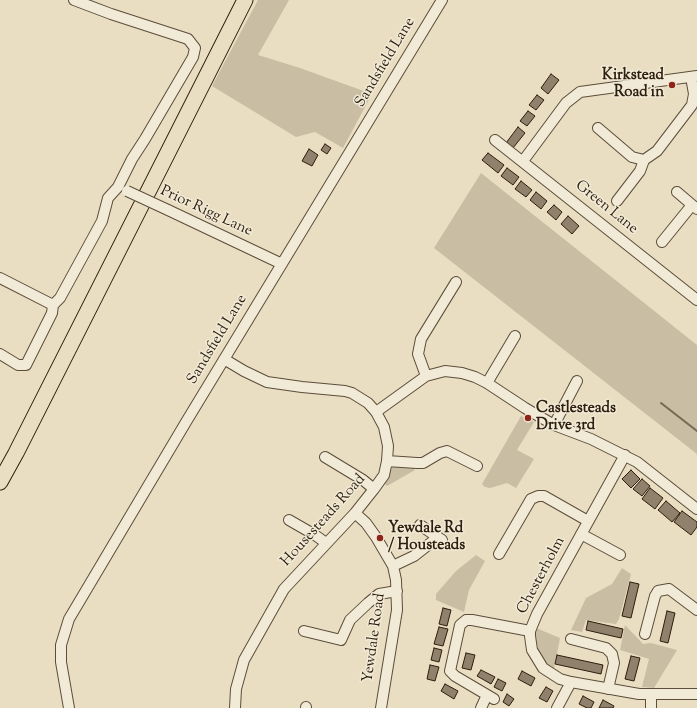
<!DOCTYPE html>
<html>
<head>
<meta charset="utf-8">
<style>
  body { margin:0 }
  canvas { display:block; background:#e9dec2 }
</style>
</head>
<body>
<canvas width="697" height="708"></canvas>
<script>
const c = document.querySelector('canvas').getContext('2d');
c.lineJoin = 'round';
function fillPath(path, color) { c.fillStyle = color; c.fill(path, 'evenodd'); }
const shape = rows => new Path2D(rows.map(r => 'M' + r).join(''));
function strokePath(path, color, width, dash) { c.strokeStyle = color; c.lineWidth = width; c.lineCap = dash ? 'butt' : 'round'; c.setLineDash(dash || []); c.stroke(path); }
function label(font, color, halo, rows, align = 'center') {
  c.font = font + ' "Sorts Mill Goudy",serif'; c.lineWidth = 3; c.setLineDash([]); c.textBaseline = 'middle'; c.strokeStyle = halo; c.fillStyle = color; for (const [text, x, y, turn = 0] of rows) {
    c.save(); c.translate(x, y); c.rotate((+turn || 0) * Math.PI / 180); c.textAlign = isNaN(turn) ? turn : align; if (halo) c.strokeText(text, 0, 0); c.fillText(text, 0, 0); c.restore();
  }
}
fillPath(shape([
  [258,0,289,0,258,55,300,68,372,94,343,148,315,132,296,137,212,86],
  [481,173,697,345,697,454,434,248],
  [521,416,534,422,517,450,534,459,516,488,507,483,490,488,485,487,482,484],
  [393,466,412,467,415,470,387,486,384,483],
  [476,555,485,561,469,590,464,612,436,600,436,594,456,571],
  [622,568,631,574,619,619,616,624,586,620,582,632,571,630,586,598,612,584],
  [625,625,643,644,651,643,677,650,654,688,642,687,649,659,620,650],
  [536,628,560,638,554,669,547,665,538,650,536,638]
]), '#c9bda3');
strokePath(shape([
  [661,403,697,431]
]), '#776954', 2);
const building = shape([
  [551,74,559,80,548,94,541,88,551,74],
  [537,95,544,100,536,110,529,105,537,95],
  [528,111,535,116,527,126,520,121,528,111],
  [518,127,525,133,513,148,506,143,518,127],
  [325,144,331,148,327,154,321,150,325,144],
  [309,149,318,155,312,166,302,161,309,149],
  [488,153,504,165,498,173,482,160,488,153],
  [507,168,519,177,513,185,501,176,507,168],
  [521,181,532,190,526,197,515,189,521,181],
  [536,192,547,201,541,209,530,200,536,192],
  [554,205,562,212,556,220,547,212,554,205],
  [568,216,579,226,572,234,561,224,568,216],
  [631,470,640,479,631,488,622,479,631,470],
  [642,479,650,486,642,496,633,489,642,479],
  [650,488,663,498,655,509,642,499,650,488],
  [666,501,680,513,672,522,658,510,666,501],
  [682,511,697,522,697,527,691,535,674,522,682,511],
  [630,582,639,584,631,618,622,616,630,582],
  [443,608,451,610,447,626,439,624,443,608],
  [667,611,675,613,668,643,660,641,667,611],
  [588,621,623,629,621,638,586,630,588,621],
  [439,627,448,629,443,646,434,644,439,627],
  [434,648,442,650,439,662,431,660,434,648],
  [466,653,475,655,471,670,462,668,466,653],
  [557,655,603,665,601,674,555,664,557,655],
  [631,656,640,658,634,681,625,679,631,656],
  [430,665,439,667,435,681,427,679,430,665],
  [481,670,495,677,491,684,477,676,481,670],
  [522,671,535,678,531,686,518,679,522,671],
  [498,679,506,683,502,691,494,687,498,679],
  [445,684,458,691,454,699,441,691,445,684],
  [546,687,553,691,547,702,539,698,546,687],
  [507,694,514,699,509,706,503,702,507,694],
  [583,696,594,702,591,708,587,708,579,704,583,696],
  [603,700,614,706,613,708,599,708,603,700]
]);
fillPath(building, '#8f816b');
strokePath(building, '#2d1d0d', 1);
const minor = shape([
  [598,128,632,157,644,160,657,151,692,105,694,94,691,77],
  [495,140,697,300],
  [523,161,566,103,580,92,697,76],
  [677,192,697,209],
  [617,201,640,171,644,160],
  [168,210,282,264],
  [662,242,692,205],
  [0,278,53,305,60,298,102,221,108,198,118,187,132,159,145,139,193,57,195,48,188,39,111,14,74,0],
  [0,354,18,365,26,365,52,313,53,305],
  [224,359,244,371,267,382,302,387,345,391,352,393,368,403,376,412,384,427,388,446,387,461,384,475,374,489,355,513,284,589,244,660,236,689,235,708],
  [426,376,418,354,421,339,456,282],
  [487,383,515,336],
  [376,412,426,376,445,371,462,373,475,377,487,383,525,408,554,425,591,439,637,462,697,509],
  [554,425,577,381],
  [625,455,537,614,530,631,530,636,532,650,543,668,560,679,571,682,639,694,697,694],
  [325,457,363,480,374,489],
  [387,461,417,463,423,463,440,453,447,451,477,466],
  [355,513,366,523,376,537,393,566,396,580,397,610,381,708],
  [289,520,315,535,326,543],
  [420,525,442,540],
  [581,534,620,555],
  [499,554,531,499,538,496,544,496,588,521],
  [393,566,414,556,437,538],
  [304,631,341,640,350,620,368,603,379,594,397,591],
  [645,634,655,596,658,591,669,589,697,610],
  [571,639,606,648,612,654,614,663,608,689],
  [651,695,651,708],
  [494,699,455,676,450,671,460,625,466,620,472,620,530,631],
  [69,708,61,662,61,645,69,619,186,422,442,0],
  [306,708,306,707],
  [481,708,487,695],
  [557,708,571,682]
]);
const highway = shape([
  [0,482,16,453,245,0]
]);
strokePath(minor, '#5c4d3a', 12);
strokePath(highway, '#2d1d0d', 17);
strokePath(minor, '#f1ead7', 10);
strokePath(highway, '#e9dec2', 15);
const minorBridge = shape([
  [127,191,168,210]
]);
strokePath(minorBridge, '#5c4d3a', 12, []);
strokePath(minorBridge, '#f1ead7', 10);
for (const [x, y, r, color] of [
  [672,85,4,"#8f2418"],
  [528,418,4,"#8f2418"],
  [380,538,4,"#8f2418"]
]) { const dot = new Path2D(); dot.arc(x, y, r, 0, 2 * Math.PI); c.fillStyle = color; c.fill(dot); strokePath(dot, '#f1ead7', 1.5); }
label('15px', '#2d1d0d', '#f1ead7', [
  ["Sandsfield Lane",386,63,-59],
  ["Green Lane",606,208,39],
  ["Prior Rigg Lane",206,212,25],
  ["Sandsfield Lane",218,340,-59],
  ["Housesteads Road",324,521,-48],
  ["Chesterholm",542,576,-62],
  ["Yewdale Road",375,638,-82]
]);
label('bold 15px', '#2d1d0d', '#f1ead7', [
  ["Kirkstead",664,76,"right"],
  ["Road in",664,93,"right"],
  ["Castlesteads",536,409],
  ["Drive 3rd",536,426],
  ["Yewdale Rd",388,529],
  ["/ Housteads",388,546]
], 'left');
</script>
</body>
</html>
